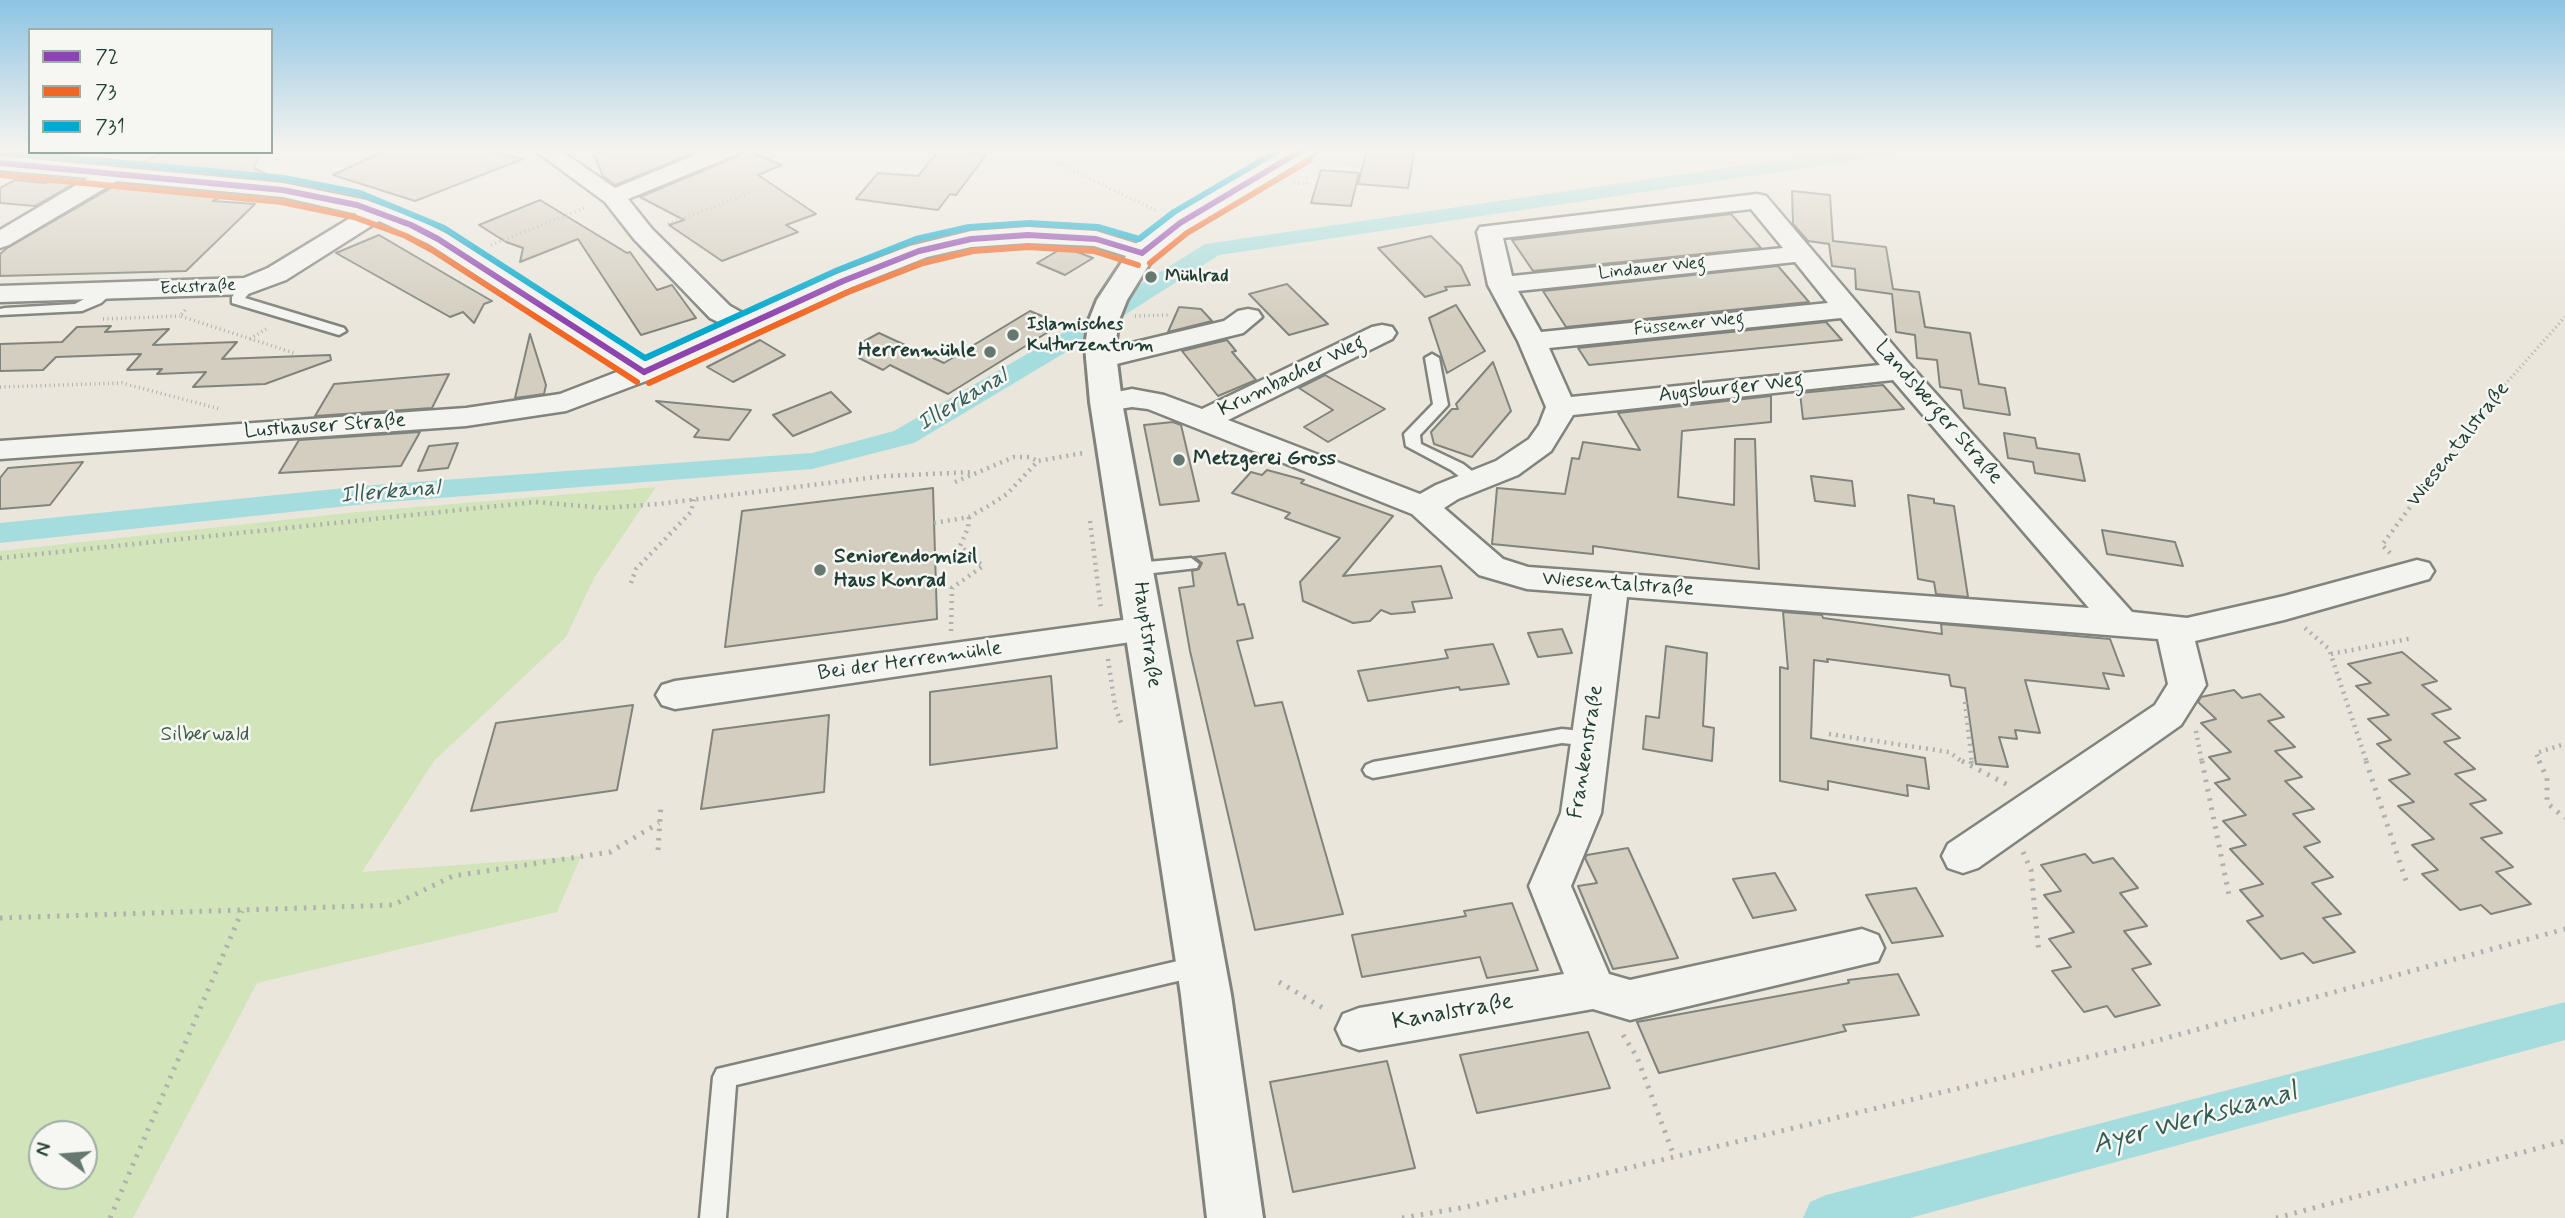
<!DOCTYPE html>
<html>
<head>
<meta charset="utf-8">
<style>
  body { margin:0 }
  #map { position:relative; width:2565px; height:1218px; overflow:hidden; background:#eae6dc; font-family:Mynerve,sans-serif }
  canvas { display:block }
  .legend { position:absolute; left:28px; top:28px; width:245px; height:126px; box-sizing:border-box; background:#f6f6f2; border:2px solid #a0aca6; margin:0; padding:9px 12px; list-style:none; font-size:21px; color:#1f3d34 }
  .legend li { display:flex; align-items:center; gap:14px; height:35px }
  .legend b { width:35px; border:2px solid #a0aca6 }
  .north { position:absolute; left:28px; top:1120px; width:70px; height:70px; box-sizing:border-box; background:#f6f6f2; border:2px solid #a0aca6; border-radius:50%; rotate:286deg; font-size:19px; font-weight:700; line-height:28px; text-align:center; color:#1f3d34 }
  .north::after { content:''; display:block; margin:auto; width:24px; height:32px; background:#66786f; clip-path:polygon(50% 0,100% 100%,50% 72%,0 100%) }
</style>
</head>
<body>
<div id="map">
<canvas width="2565" height="1218"></canvas>
<ul class="legend">
<li><b style="height:9px;background:#8e44ad"></b>72</li>
<li><b style="height:9px;background:#f26522"></b>73</li>
<li><b style="height:9px;background:#00a9ce"></b>731</li>
</ul>
<div class="north">N</div>
</div>
<script>
const c = document.querySelector('canvas').getContext('2d');
c.lineJoin = 'round';
function fillPath(path, color) { c.fillStyle = color; c.fill(path, 'evenodd'); }
const shape = rows => new Path2D(rows.map(r => 'M' + r).join(''));
function strokePath(path, color, width, dash) { c.strokeStyle = color; c.lineWidth = width; c.lineCap = dash ? 'butt' : 'round'; c.setLineDash(dash || []); c.stroke(path); }
function label(font, color, halo, rows, align = 'center') {
  c.font = font + ' Mynerve,sans-serif'; c.lineWidth = 5; c.setLineDash([]); c.textBaseline = 'middle'; c.strokeStyle = halo; c.fillStyle = color; for (const [text, x, y, turn = 0] of rows) {
    c.save(); c.translate(x, y); c.rotate((+turn || 0) * Math.PI / 180); c.textAlign = isNaN(turn) ? turn : align; if (halo) c.strokeText(text, 0, 0); c.fillText(text, 0, 0); c.restore();
  }
}
fillPath(shape([
  [656,487,594,578,566,637,434,761,362,872,581,856,557,912,257,983,133,1218,0,1218,0,551,357,512],
  [42,1134,84,1134,84,1176,42,1176]
]), '#d2e4b9');
fillPath(shape([
  [1854,149,1903,149,1900,153,1893,155,1219,255,1071,349,914,443,812,469,375,503,0,543,0,523,375,485,812,453,894,431,1053,339,1205,244,1854,149],
  [2565,1002,2565,1040,1910,1218,1803,1218,1810,1202,1826,1195,2565,1002]
]), '#a5dcdd');
const building = shape([
  [389,149,479,149,523,159,415,201,333,175,389,149],
  [613,149,704,149,615,185,603,176,594,155,613,149],
  [743,149,782,165,758,175,816,214,786,225,798,232,722,261,669,225,684,220,640,197,738,156,743,149],
  [940,149,987,154,956,195,950,194,938,210,856,199,878,173,918,176,940,149],
  [1367,149,1415,149,1408,188,1358,184,1367,149],
  [166,152,260,152,254,168,268,175,261,178,133,166,166,152],
  [1321,170,1359,173,1351,206,1311,203,1321,170],
  [52,179,77,182,35,206,0,203,0,188,15,180,46,183,52,179],
  [118,184,227,194,213,201,255,204,186,271,0,276,0,254,7,248,118,184],
  [1792,191,1830,195,1833,241,1886,247,1893,289,1919,292,1925,327,1970,333,1979,384,2005,388,2010,415,1964,408,1961,390,1940,387,1937,360,1917,358,1915,335,1896,332,1892,294,1856,289,1855,269,1832,266,1829,244,1808,241,1793,224,1792,191],
  [540,200,627,253,630,252,657,290,672,285,696,318,641,335,578,239,520,262,523,248,506,242,479,225,540,200],
  [1731,214,1761,248,1533,271,1512,240,1731,214],
  [379,235,466,286,492,301,484,304,474,323,463,312,450,317,336,253,379,235],
  [1431,236,1461,266,1470,285,1445,287,1447,290,1425,297,1378,248,1431,236],
  [1064,247,1093,258,1065,275,1037,263,1064,247],
  [1778,266,1809,302,1566,327,1543,291,1778,266],
  [1287,284,1328,324,1289,335,1249,294,1287,284],
  [1456,305,1485,351,1447,373,1429,318,1456,305],
  [1179,307,1201,309,1212,321,1168,332,1179,307],
  [1030,311,1061,324,948,394,890,365,883,370,859,358,859,344,879,333,944,363,1030,311],
  [1826,322,1842,340,1589,365,1578,348,1826,322],
  [111,326,105,332,169,329,153,345,237,342,222,359,330,355,331,360,265,384,193,387,206,372,157,374,162,369,127,370,141,354,56,357,43,370,0,371,0,344,62,342,77,327,111,326],
  [530,334,546,385,544,394,515,398,530,334],
  [760,340,785,355,733,382,707,367,760,340],
  [1227,340,1236,351,1232,352,1256,380,1218,396,1182,351,1227,340],
  [1493,362,1511,411,1472,457,1434,444,1431,432,1452,409,1458,409,1456,404,1493,362],
  [449,374,432,408,315,416,334,384,449,374],
  [1325,375,1385,409,1328,442,1304,427,1333,410,1299,388,1325,375],
  [1883,385,1904,409,1803,419,1800,393,1883,385],
  [831,392,851,412,793,436,773,415,831,392],
  [1771,396,1771,422,1682,431,1678,497,1734,505,1735,439,1755,439,1759,569,1593,546,1593,554,1492,544,1497,488,1565,494,1572,458,1579,459,1583,442,1640,450,1618,413,1771,396],
  [656,401,751,410,729,440,694,437,699,430,656,401],
  [1173,422,1181,425,1199,501,1160,505,1144,425,1173,422],
  [420,432,401,466,279,473,299,440,420,432],
  [2004,433,2035,438,2037,448,2079,454,2085,481,2035,473,2033,462,2008,458,2004,433],
  [458,443,448,468,418,471,429,446,458,443],
  [83,462,50,505,0,509,0,478,8,468,83,462],
  [1267,470,1304,480,1301,483,1393,516,1343,576,1441,566,1452,598,1412,602,1415,612,1391,614,1381,610,1370,621,1353,623,1303,601,1300,582,1340,538,1285,518,1290,513,1232,493,1251,472,1262,475,1267,470],
  [1811,476,1852,481,1855,506,1815,501,1811,476],
  [933,488,937,619,725,647,742,511,933,488],
  [1908,495,1934,499,1934,503,1954,506,1968,597,1936,594,1934,582,1918,579,1908,495],
  [2102,530,2175,542,2183,566,2107,554,2102,530],
  [1225,553,1238,605,1244,604,1253,638,1237,641,1255,706,1282,702,1343,914,1255,930,1190,651,1179,588,1194,586,1192,571,1199,569,1202,563,1194,557,1225,553],
  [1783,612,1822,615,1823,618,1942,634,1941,624,2110,639,2124,676,2103,673,2109,689,2025,680,2040,733,2015,730,2017,739,1999,737,2008,767,1976,764,1965,688,1951,686,1949,675,1827,659,1828,662,1814,660,1811,738,1925,758,1929,789,1907,785,1908,796,1828,781,1828,790,1780,781,1780,667,1788,669,1783,612],
  [1562,629,1572,653,1538,657,1528,633,1562,629],
  [1493,644,1509,684,1460,690,1459,687,1368,701,1358,671,1448,658,1445,650,1493,644],
  [1666,646,1707,653,1703,726,1714,728,1712,761,1643,749,1646,716,1659,718,1666,646],
  [2402,652,2437,681,2422,685,2451,709,2432,714,2460,738,2444,742,2475,769,2455,774,2486,800,2470,804,2502,833,2481,838,2513,867,2496,872,2531,904,2491,914,2481,905,2460,910,2422,874,2438,870,2412,845,2434,839,2398,806,2414,802,2389,780,2410,774,2377,744,2391,740,2368,719,2389,715,2356,686,2371,683,2348,664,2402,652],
  [1051,676,1057,748,930,765,930,692,1051,676],
  [2234,690,2242,698,2260,694,2284,717,2268,721,2295,747,2275,751,2302,777,2285,781,2314,809,2293,814,2320,842,2304,847,2333,877,2312,883,2341,914,2323,918,2355,952,2313,963,2303,953,2281,959,2247,921,2263,916,2240,890,2263,884,2230,849,2246,845,2223,821,2246,815,2215,783,2230,779,2209,757,2231,752,2201,723,2216,719,2198,702,2201,697,2234,690],
  [633,705,617,790,471,811,496,723,633,705],
  [829,715,824,792,701,809,713,730,829,715],
  [1628,848,1678,958,1613,969,1578,886,1597,883,1585,858,1587,855,1628,848],
  [2085,854,2093,863,2113,858,2138,888,2120,893,2147,926,2124,931,2151,964,2132,969,2160,1005,2115,1017,2107,1006,2084,1012,2052,971,2071,967,2049,939,2074,932,2044,895,2061,891,2041,865,2085,854],
  [1775,873,1796,910,1753,918,1733,879,1775,873],
  [1916,888,1943,936,1892,943,1866,895,1916,888],
  [1512,903,1538,970,1487,978,1480,957,1362,977,1352,935,1466,916,1464,911,1512,903],
  [1898,974,1919,1015,1843,1025,1846,1031,1659,1073,1637,1022,1849,983,1848,980,1898,974],
  [1588,1032,1610,1088,1477,1113,1460,1055,1588,1032],
  [1387,1061,1415,1168,1293,1192,1270,1082,1387,1061]
]);
fillPath(building, '#d4cec0');
strokePath(building, '#80847d', 2);
const service = shape([
  [248,282,255,286,245,298,344,328,346,331,339,335,232,303,232,297,243,283,248,282],
  [106,287,113,291,111,294,101,303,82,311,0,315,0,309,5,308,75,304,106,287],
  [1432,354,1439,358,1448,405,1420,435,1421,444,1463,464,1481,478,1483,481,1481,484,1469,484,1451,470,1406,446,1404,434,1433,404,1425,358,1432,354],
  [1191,558,1199,564,1197,568,1136,575,1128,569,1136,563,1191,558],
  [1562,729,1591,732,1598,734,1601,739,1598,744,1591,746,1562,743,1373,778,1366,775,1363,770,1366,765,1373,762,1562,729],
  [1199,956,1207,959,1210,966,1207,973,1199,976,736,1085,726,1218,700,1218,713,1077,717,1069,1199,956]
]);
const minor = shape([
  [533,149,558,149,615,188,710,149,740,149,737,154,628,199,652,229,730,306,746,315,834,275,910,246,971,231,1028,227,1096,231,1151,248,1155,253,1151,258,1142,261,1094,246,1028,243,971,247,927,257,852,287,654,378,566,411,466,426,0,459,0,441,466,408,560,394,622,370,429,244,379,221,286,280,248,294,0,302,0,286,244,278,268,268,357,214,283,197,117,181,9,245,0,248,0,230,88,178,0,170,0,156,283,183,366,200,420,220,447,234,646,361,724,325,710,318,634,239,605,202,533,149],
  [1757,194,1766,196,1910,365,2132,612,2187,618,2284,596,2417,560,2429,563,2434,571,2429,579,2284,620,2195,641,2206,685,2181,725,1978,868,1963,873,1948,868,1942,856,1948,844,2155,705,2168,684,2158,639,1627,597,1601,813,1571,886,1609,974,1630,980,1862,929,1878,935,1884,948,1878,961,1630,1020,1593,1009,1359,1050,1343,1044,1336,1029,1343,1014,1359,1008,1564,974,1529,886,1561,813,1592,594,1527,589,1479,575,1412,514,1148,409,1132,407,1106,411,1096,408,1091,402,1096,396,1132,389,1164,395,1202,409,1372,327,1382,325,1392,327,1396,333,1392,339,1228,420,1420,494,1436,485,1496,461,1529,439,1539,425,1546,407,1518,341,1488,285,1477,232,1480,227,1757,194],
  [1751,209,1783,248,1512,276,1503,238,1751,209],
  [1795,262,1828,303,1541,332,1518,291,1795,262],
  [1841,318,1880,365,1571,397,1549,348,1841,318],
  [1893,380,2089,608,1528,567,1503,559,1444,508,1458,499,1518,475,1551,451,1573,415,1893,380],
  [1248,309,1258,311,1262,317,1243,333,1100,368,1090,365,1086,359,1090,353,1224,321,1238,311,1248,309],
  [1145,617,1158,620,1163,629,1158,638,675,709,662,705,656,695,662,685,675,681,1145,617]
]);
const secondary = shape([
  [1287,149,1317,149,1313,154,1190,229,1153,258,1127,300,1119,320,1115,346,1122,402,1231,995,1263,1218,1207,1218,1181,995,1090,402,1085,346,1089,320,1097,300,1132,247,1170,217,1287,149]
]);
strokePath(service, '#80847d', 5);
strokePath(minor, '#80847d', 5);
strokePath(secondary, '#80847d', 6);
strokePath(shape([
  [936,149,924,165,938,166],
  [1029,149,1157,211],
  [1346,149,1331,154,1346,164,1361,166],
  [1294,183,1307,184,1307,175],
  [668,224,749,193],
  [491,245,587,207],
  [185,310,180,316,294,353],
  [1135,316,1169,315],
  [103,319,180,316],
  [250,339,266,329],
  [0,387,122,383,220,409],
  [2478,415,2565,317]
]), '#aeb1ae', 3.5, [1, 3.5]);
strokePath(shape([
  [955,482,1014,457,1029,457,1038,461],
  [1090,521,1101,609],
  [934,523,969,517,990,505,1007,494,1038,461,1083,453],
  [2390,553,2382,545,2480,413],
  [0,558,536,502,604,508,658,504,885,476,974,472],
  [631,583,636,569,691,512,694,499],
  [2305,628,2329,649,2367,763],
  [951,631,952,588,983,566,960,546,968,528,969,517],
  [2331,654,2413,638],
  [1108,659,1115,706,1122,726],
  [1965,702,1972,763],
  [2196,731,2202,763],
  [1829,734,1949,752,1964,763],
  [2540,763,2536,753,2565,744]
]), '#aeb1ae', 4.5, [2, 5]);
strokePath(shape([
  [1962,761,2010,786],
  [1971,761,1972,767],
  [2202,761,2229,895],
  [2366,761,2408,887],
  [2539,761,2547,778,2547,803,2565,818],
  [658,850,661,805],
  [2023,852,2031,870,2039,954],
  [0,918,393,905,453,876,610,852,659,823],
  [1279,982,1328,1011],
  [1623,1035,1637,1057,1674,1156],
  [110,1218,242,911],
  [1402,1218,1466,1207,2159,1040,2565,929],
  [2276,1218,2565,1141]
]), '#aeb1ae', 5, [2.5, 7]);
fillPath(service, '#f3f3f0');
fillPath(minor, '#f3f3f0');
fillPath(secondary, '#f3f3f0');
strokePath(shape([
  [0,163,283,190,357,205,411,225,438,239,644,372],
  [1142,253,1180,223,1304,149],
  [644,372,843,281,919,251,971,239,1028,235,1096,239,1142,253]
]), '#8e44ad', 6);
strokePath(shape([
  [0,175,281,202,354,217,406,236,432,250,637,382],
  [1150,263,1187,233,1310,160],
  [649,383,848,292,923,263,973,251,1028,247,1094,251,1138,265]
]), '#f26522', 6);
strokePath(shape([
  [1,151,284,178,360,193,444,228,645,358,838,270,916,239,969,227,1029,223,1098,227,1139,239,1174,212,1281,149]
]), '#00a9ce', 6);
const sky = c.createLinearGradient(0, 0, 0, 319);
sky.addColorStop(0, '#8dc4e4');
sky.addColorStop(0.47, '#f6f4ef');
sky.addColorStop(1, '#f6f4ef00');
c.fillStyle = sky;
c.fillRect(0, 0, 2565, 319);
for (const [x, y, r, color] of [
  [1151,277,7,"#66786f"],
  [1013,335,7,"#66786f"],
  [990,352,7,"#66786f"],
  [1179,460,7,"#66786f"],
  [820,570,7,"#66786f"]
]) { const dot = new Path2D(); dot.arc(x, y, r, 0, 2 * Math.PI); c.fillStyle = color; c.fill(dot); strokePath(dot, '#f6f6f2', 2.5); }
label('18px', '#1f3d34', '#f6f6f2', [
  ["Lindauer Weg",1652,269,-6],
  ["Eckstraße",198,288,-3],
  ["Füssener Weg",1689,325,-6]
]);
label('bold 18px', '#1f3d34', '#f6f6f2', [
  ["Mühlrad",1165,277],
  ["Islamisches",1027,325],
  ["Kulturzentrum",1027,346]
], 'left');
label('bold 21px', '#1f3d34', '#f6f6f2', [
  ["Herrenmühle",976,352,"right"],
  ["Metzgerei Gross",1193,460],
  ["Seniorendomizil",834,558],
  ["Haus Konrad",834,582]
], 'left');
label('21px', '#1f3d34', '#f6f6f2', [
  ["Krumbacher Weg",1292,377,-26],
  ["Augsburger Weg",1731,389,-6],
  ["Landsberger Straße",1938,413,49],
  ["Lusthauser Straße",325,427,-4],
  ["Wiesentalstraße",2459,445,-52],
  ["Wiesentalstraße",1618,585,4],
  ["Hauptstraße",1146,635,82],
  ["Bei der Herrenmühle",910,662,-8],
  ["Frankenstraße",1587,752,-81]
]);
label('21px', '#3f5e49', '#f6f6f2', [
  ["Silberwald",205,736]
]);
label('italic 23px', '#345c56', '#f6f6f2', [
  ["Illerkanal",963,401,-31],
  ["Illerkanal",390,493,-5]
]);
label('24px', '#1f3d34', '#f6f6f2', [
  ["Kanalstraße",1453,1013,-10]
]);
label('italic 28px', '#345c56', '#f6f6f2', [
  ["Ayer Werkskanal",2195,1120,-15]
]);
</script>
</body>
</html>
